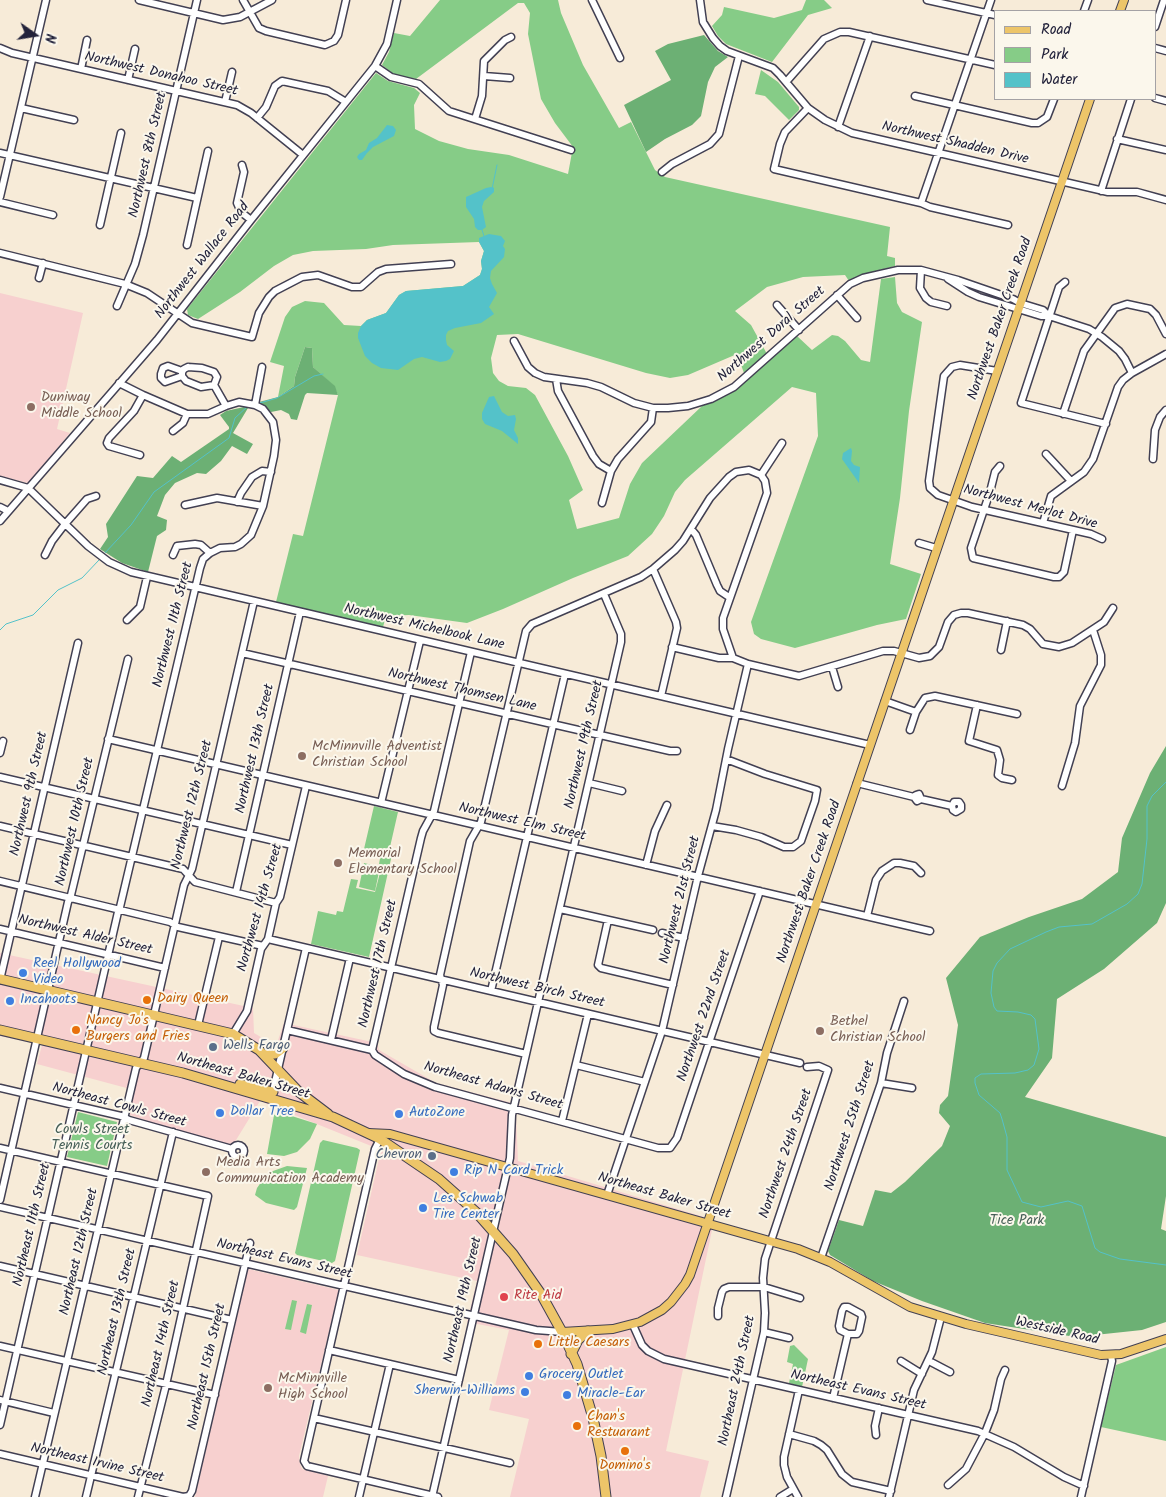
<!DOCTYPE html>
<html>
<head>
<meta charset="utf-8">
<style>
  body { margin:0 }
  #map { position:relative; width:1166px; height:1497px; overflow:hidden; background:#f7ebd8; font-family:Kalam,sans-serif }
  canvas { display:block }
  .legend { position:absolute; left:994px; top:10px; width:162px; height:90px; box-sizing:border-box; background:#fbf7ec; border:1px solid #a4a2a5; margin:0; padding:6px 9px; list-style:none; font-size:15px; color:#22223b }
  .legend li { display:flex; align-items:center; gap:10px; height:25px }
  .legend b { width:25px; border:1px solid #a4a2a5 }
  .north { position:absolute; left:10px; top:10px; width:50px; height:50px; -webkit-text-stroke:4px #fbf7ec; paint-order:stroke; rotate:103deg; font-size:14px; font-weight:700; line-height:20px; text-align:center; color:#22223b }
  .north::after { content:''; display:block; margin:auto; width:18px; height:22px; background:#22223b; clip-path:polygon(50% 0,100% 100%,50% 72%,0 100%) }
</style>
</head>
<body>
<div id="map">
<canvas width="1166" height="1497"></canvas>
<ul class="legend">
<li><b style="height:6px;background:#edc569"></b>Road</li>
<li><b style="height:14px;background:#86cc87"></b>Park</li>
<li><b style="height:14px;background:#54c2c9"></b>Water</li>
</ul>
<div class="north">N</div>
</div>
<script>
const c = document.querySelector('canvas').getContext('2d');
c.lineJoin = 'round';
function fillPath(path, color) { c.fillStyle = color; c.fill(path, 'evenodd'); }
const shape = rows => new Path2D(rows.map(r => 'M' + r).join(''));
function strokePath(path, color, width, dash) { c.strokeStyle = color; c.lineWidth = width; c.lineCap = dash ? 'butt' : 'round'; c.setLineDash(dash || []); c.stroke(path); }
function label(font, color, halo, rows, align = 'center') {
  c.font = font + ' Kalam,sans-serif'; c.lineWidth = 4; c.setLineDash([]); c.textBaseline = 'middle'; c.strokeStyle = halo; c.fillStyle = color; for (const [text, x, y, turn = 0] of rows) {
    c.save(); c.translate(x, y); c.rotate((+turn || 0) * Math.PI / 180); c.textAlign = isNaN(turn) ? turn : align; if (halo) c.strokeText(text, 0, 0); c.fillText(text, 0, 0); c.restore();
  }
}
fillPath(shape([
  [0,293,83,313,57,429,70,433,28,483,0,476],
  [0,953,253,1008,254,1033,276,1046,284,1023,377,1043,379,1050,436,1083,520,1105,516,1115,518,1161,704,1217,712,1230,666,1451,709,1461,700,1497,510,1497,529,1419,489,1410,509,1330,467,1322,477,1281,357,1255,381,1150,260,1101,233,1145,168,1128,130,1115,134,1090,37,1064,42,1045,0,1036],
  [248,1269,339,1290,299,1456,300,1464,302,1469,328,1476,323,1497,195,1497]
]), '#f7d0cf');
fillPath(shape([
  [440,0,558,0,561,13,583,65,619,128,631,122,655,170,665,177,890,227,887,256,895,258,895,266,861,275,849,281,845,275,803,277,767,287,735,311,751,325,767,354,744,373,737,354,688,375,670,378,646,373,518,334,497,335,491,358,493,373,499,381,508,386,526,388,535,395,568,456,583,490,569,500,577,529,619,518,630,484,642,463,702,406,725,395,752,375,797,336,812,350,832,335,838,336,845,341,861,360,870,362,881,279,895,277,897,303,902,312,922,322,909,411,900,498,890,564,921,574,906,619,877,625,795,648,761,639,754,634,751,622,818,436,816,393,792,387,685,480,675,492,664,516,652,534,628,556,573,578,503,609,467,623,409,615,386,616,383,627,276,602,293,534,303,536,338,395,334,386,313,367,312,348,305,347,295,377,294,386,278,397,284,366,270,362,285,317,292,307,305,301,324,303,344,325,361,326,367,320,386,313,399,295,406,291,463,286,480,275,482,269,481,261,484,251,479,242,393,245,366,249,313,251,293,255,274,266,240,292,198,319,188,315,187,309,376,73,388,81,414,88,420,93,414,105,415,129,439,141,468,149,509,155,568,174,573,147,555,123,541,99,528,34,530,13,524,3,518,3,416,79,395,75,382,65,389,52,394,33,410,36],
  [806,0,824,0,832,8,808,15,772,62,726,44,718,36,712,26,722,15,724,7,774,18,802,10],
  [761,70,778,82,799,107,799,110,789,120,765,96,755,94],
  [374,806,398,812,390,847,393,850,369,957,311,944,318,911,336,915,337,911,343,912,351,879,358,880,356,888,375,892,382,865,379,864,381,853,364,849],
  [364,863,380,867,375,891,359,887],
  [78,1112,117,1122,107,1166,67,1157],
  [279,1112,317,1124,310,1139,297,1152,284,1156,267,1154,274,1115],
  [323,1140,357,1148,360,1150,335,1261,332,1263,297,1255,295,1253,320,1143],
  [287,1166,307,1168,297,1207,294,1210,266,1203,255,1195,257,1188,266,1175,273,1171],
  [292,1300,297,1301,291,1330,285,1329],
  [307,1304,312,1305,306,1334,300,1332],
  [794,1345,808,1359,802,1387,789,1383,793,1364,787,1362,790,1346],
  [1166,1347,1166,1441,1101,1427,1116,1365]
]), '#86cc87');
fillPath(shape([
  [704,35,718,51,728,57,715,67,708,82,701,116,692,125,665,139,646,152,624,105,671,80,655,51,668,44],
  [305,347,312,348,313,367,335,386,338,395,307,393,305,395,297,420,291,419,289,414,281,410,271,412,259,402,278,397,294,386,295,377],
  [244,407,248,408,233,433,253,444,247,454,232,446,221,461,206,474,197,473,175,483,165,495,157,516,167,520,166,530,157,536,148,572,122,563,100,549,108,537,106,524,137,476,153,478,172,456,181,462,229,429,229,427,220,415,226,411],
  [1166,746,1166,903,1157,923,1104,969,1057,999,1052,1058,1025,1097,1166,1137,1166,1196,1161,1229,1166,1231,1166,1322,1142,1330,1076,1337,985,1323,922,1301,873,1281,830,1255,828,1251,839,1220,863,1226,875,1190,891,1193,905,1182,942,1146,950,1126,939,1113,940,1105,948,1096,958,1025,946,978,980,937,1029,917,1082,899,1118,872,1122,838,1150,773]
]), '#6cb074');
fillPath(shape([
  [387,125,393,126,396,130,394,136,373,147,367,153,362,160,359,160,357,157,359,154,366,150,369,143,377,138],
  [491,187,494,188,494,192,484,201,482,207,486,227,482,230,478,230,475,227,474,219,466,207,466,197,486,188],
  [489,234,501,236,505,241,503,246,505,249,504,257,491,271,490,278,492,284,497,293,489,307,494,314,481,323,455,328,448,331,446,335,446,340,447,345,454,351,450,359,446,361,440,362,422,357,414,359,398,370,381,368,372,363,365,356,358,338,358,333,361,326,367,320,386,313,399,295,406,291,463,286,480,275,482,269,481,261,484,251,479,242,479,238],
  [494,396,502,412,508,416,515,415,516,419,514,430,518,438,518,444,502,431,485,424,482,419,482,413,489,397],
  [851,448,852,451,851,461,854,465,860,467,859,483,842,459,843,453]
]), '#54c2c9');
strokePath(shape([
  [493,188,492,189,497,165],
  [482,230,484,236],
  [260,403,277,398,314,376,323,374],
  [104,554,131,525,154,492,229,438,235,418,248,406],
  [0,630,6,624,33,615,58,590,82,578,99,560],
  [1166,782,1152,796,1147,806,1147,839,1142,884,1138,894,1127,904,1092,924,1059,927,1046,932,1010,949,997,963,993,971,991,993,994,1007,997,1011,1018,1012,1031,1015,1035,1019,1039,1049,1034,1065,1028,1070,1015,1073,981,1074,975,1078,975,1083,979,1095,1000,1113,1002,1119,1007,1137,1007,1170,1022,1202,1041,1207,1068,1201,1082,1206,1095,1248,1100,1252,1120,1259,1166,1265]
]), '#54c2c9', 1);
const minor = shape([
  [139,0,223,20,240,17,272,0],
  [243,0,259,28,266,31,325,45,334,41,338,35,346,0],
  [592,0,620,58],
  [700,0,703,22,713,38,720,46,727,51,773,68,780,75,808,108,825,120,852,133,1108,192,1137,192,1166,200],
  [927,0,995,15],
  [1084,11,1088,0],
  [1155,27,1164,0],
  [0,48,12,53,237,105,251,113,303,155],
  [1155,48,1166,51],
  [375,66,391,77,419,84,449,111,571,150],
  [81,69,87,40],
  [484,76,510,78],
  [128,80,135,49],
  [786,82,824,39,840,32,849,32,995,65],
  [915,96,1032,123,1038,123,1047,117,1054,99],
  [1155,98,1166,101],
  [225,102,232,72],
  [21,108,74,120],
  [808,108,785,132,780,144,774,169,921,203,930,207,1008,225],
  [257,118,266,107,275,86,282,81,328,91,346,102],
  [475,119,482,96,484,61,505,40,511,37],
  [838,127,870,36],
  [1117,139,1166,150],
  [0,153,197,198],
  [242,165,244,172,237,203,241,212,251,220],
  [662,172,672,164,710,144,719,134,739,56],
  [1101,191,1131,99],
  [0,197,46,0],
  [0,202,53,215],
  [921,203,991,0],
  [100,225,121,133],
  [187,245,208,151],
  [0,253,125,284,147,293,192,323,252,337,259,313,269,297,275,291,302,277,318,275,352,287,361,287,378,272,386,269,451,264],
  [921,270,920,288,926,298,931,302,947,306],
  [39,278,43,263],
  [948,279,968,292,979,297,1041,316,1049,316],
  [1065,282,1059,287,1021,403,1106,424],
  [837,295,857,318],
  [777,305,799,330],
  [117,306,135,264,143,235,197,0],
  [514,341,528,367,535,373,544,377,587,383,601,387,634,403,653,408,668,408,688,406,711,399,734,387,850,284,863,278,898,270,921,270,958,280,1013,299,1020,303,1043,310,1049,316,1089,329,1102,337,1119,351,1125,359,1132,373],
  [188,367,202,368,214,372,217,377,214,385,201,387,186,381,182,376,182,372,184,369,188,367],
  [997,371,960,365,952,367,944,376,929,481,930,488,938,495,972,507,1091,534,1102,539],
  [182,376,165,382,161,378,161,374,163,368,168,366,182,371],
  [556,379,558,391,593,456,599,464,611,471],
  [214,385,226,406],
  [255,405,262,367],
  [1063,414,1084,351,1115,308,1127,304,1150,309,1156,315,1166,334],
  [173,431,183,423,187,414],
  [1046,454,1071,481],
  [140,455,109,446,107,443,109,438,134,411,143,395],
  [1153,459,1155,430,1160,417,1166,410],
  [1000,466,995,472,990,492,971,548,973,558,1054,577,1059,577,1064,572,1073,530],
  [761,475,782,443],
  [0,480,28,488,88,546,109,562,131,572,870,745],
  [237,502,241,493,252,477,262,471,271,472],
  [602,503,611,471,618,459,651,422,653,408],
  [185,505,217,498,263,506],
  [0,507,8,511],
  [0,521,157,340,251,220,375,66,387,44,397,0],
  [1043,523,1051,496,1084,472,1093,459,1118,387,1123,380,1132,373,1166,354],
  [691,529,696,535,717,585,720,591,729,597],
  [919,543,936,548],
  [45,555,52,541,65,524,87,499,96,496],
  [173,555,177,546,195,544,201,545,210,553],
  [653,569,676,622,677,628,661,696],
  [127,620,140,607,147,577],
  [672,647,719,658,733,658,748,664,799,676,883,651,894,651,919,658,930,656,939,647,948,622,954,615,961,613,968,613,1023,625,1030,629,1043,644,1059,647,1072,643,1104,622,1113,608],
  [1001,650,1007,621],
  [242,653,670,751,677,751],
  [832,667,838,687],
  [885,701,916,712,925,698,935,696,1017,714],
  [977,705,969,741,997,750,1000,760,998,775,1002,778,1012,780],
  [910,730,916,712],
  [108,739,930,931],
  [0,753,3,741],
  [0,777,292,845],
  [589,783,622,791],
  [857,783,914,797,917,801,921,799,919,794,916,795,914,797],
  [1062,786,1075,743,1080,706,1101,665,1101,655,1093,630],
  [921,799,952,806,953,810,956,812,961,809,961,805,959,802,954,802,952,806],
  [381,803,420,641],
  [0,826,183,869,195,882,276,903],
  [712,826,736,830,761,837,784,847,793,847,801,841,815,801,817,790,765,774,726,759],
  [646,865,655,831,667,805],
  [0,881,170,922,178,927,263,946],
  [236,892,300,612],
  [560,909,653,930],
  [867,916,876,880,882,871,894,863,900,863,914,866,921,873],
  [608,920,598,965,601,968,673,985],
  [0,929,165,968],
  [662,933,684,938],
  [268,939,800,1063],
  [0,980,78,643],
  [491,991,565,674],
  [198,1025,219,937],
  [287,1030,372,1050,375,1055,404,1074,435,1087,658,1148,670,1148,677,1138,760,891],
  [233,1034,247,1011,261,949,268,939,276,903,280,897,306,786],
  [331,1040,350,958],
  [372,1050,421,838,423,831,434,811,471,652],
  [526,1054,438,1033,434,1031,434,1027,443,985,440,975,470,841,481,822,526,631,532,624,641,577,653,569,675,550,683,541,710,498,729,477,736,472,749,470,761,475,765,481,767,493,723,618,723,629,733,658],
  [576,1065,645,1082],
  [881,1083,912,1088],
  [0,1088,121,1116,129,1120,232,1149],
  [272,1095,306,948],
  [562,1121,588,1014],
  [380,1139,375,1149,304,1461,307,1466,438,1497],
  '232 1151a6 6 0 1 1 12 0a6 6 0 1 1-12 0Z',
  [0,1148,208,1196,165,1389,138,1497],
  [607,1195,662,1031,698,876,716,810,728,749,748,664],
  [0,1200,68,902,71,895,128,659],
  [0,1207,536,1330,562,1332],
  [821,1258,881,1083,887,1053,904,1001],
  [0,1266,232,1320],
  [718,1316,718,1308,722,1292,724,1289,729,1287,764,1287,800,1298],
  [633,1325,642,1345,648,1351,664,1359,978,1431,1014,1447,1064,1477,1084,1486],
  [764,1332,789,1338],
  [0,1346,215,1395],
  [329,1350,459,1380],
  [901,1361,922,1374],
  [929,1361,950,1372],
  [833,1398,848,1334,857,1334,859,1331,862,1317,861,1314,848,1307,844,1307,842,1311,839,1326,840,1330,848,1334],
  [0,1400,54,1413],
  [314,1418,510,1463],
  [0,1425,118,912,120,907,200,568,203,559,210,553,220,548,235,547,241,544,251,535,263,506,274,456,276,440,273,422,263,409,255,405,239,402,226,406,208,414,187,414,143,395,119,383],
  [789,1434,814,1441,821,1445,827,1450,842,1474,852,1482,891,1491],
  [876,1435,875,1426,879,1408],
  [0,1454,183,1497,189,1496,192,1491,250,1243],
  [948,1485,966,1469,985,1433,994,1410,1001,1379,1005,1370],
  [35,1497,136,1068,144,1058,184,885,192,869,254,601],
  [86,1497,173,1132],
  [359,1497,390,1364],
  [432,1497,510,1158,512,1115,621,642,621,634,604,594],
  [726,1497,764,1332,765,1313,763,1278,765,1259,828,1070,819,1066,807,1067],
  [780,1497,793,1489],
  [798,1497,787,1477,784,1465,784,1457,799,1390],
  [889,1497,914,1390,932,1352,941,1317],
  [1081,1497,1112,1361,1111,1356]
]);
const major = shape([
  [1120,11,1124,0],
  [368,1133,390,1134,798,1249,830,1262,910,1307,966,1324,1101,1355,1121,1354,1166,1339],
  [562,1332,613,1329,640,1322,662,1310,671,1302,685,1284,690,1275,1090,99]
]);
const highway = shape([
  [0,979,233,1034,259,1050,299,1092,328,1114],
  [0,1030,183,1073,333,1117,380,1139,439,1179,476,1212,513,1254,541,1294,562,1332,577,1364,593,1418,601,1456,606,1497],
  [264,1054,275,1054,283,1048],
  [240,1084,273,1092],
  [571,1354,578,1340,588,1331]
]);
strokePath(minor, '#424053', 9);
strokePath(major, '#424053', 10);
strokePath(highway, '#424053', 11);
strokePath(minor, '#fff', 6);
strokePath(major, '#edc569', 8);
strokePath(highway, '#edc569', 9);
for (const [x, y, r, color] of [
  [31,407,5,"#8d6e63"],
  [302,756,5,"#8d6e63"],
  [338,863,5,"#8d6e63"],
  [23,973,5,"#3f7fe0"],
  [147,1000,5,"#e8710a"],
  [10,1001,5,"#3f7fe0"],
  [76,1030,5,"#e8710a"],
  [820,1031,5,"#8d6e63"],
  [213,1047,5,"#5c6f8a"],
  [220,1113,5,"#3f7fe0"],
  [399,1114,5,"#3f7fe0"],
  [432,1156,5,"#5c6f8a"],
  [206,1172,5,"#8d6e63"],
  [454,1172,5,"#3f7fe0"],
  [423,1208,5,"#3f7fe0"],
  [504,1297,5,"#e0444e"],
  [538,1344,5,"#e8710a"],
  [529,1376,5,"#3f7fe0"],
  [268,1388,5,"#8d6e63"],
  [525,1392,5,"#3f7fe0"],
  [567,1395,5,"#3f7fe0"],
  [577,1426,5,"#e8710a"],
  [625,1451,5,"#e8710a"]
]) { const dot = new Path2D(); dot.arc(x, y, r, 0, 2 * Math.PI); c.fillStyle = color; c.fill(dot); strokePath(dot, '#fbf7ec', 2); }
label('14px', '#22223b', '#fbf7ec', [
  ["Northwest Donahoo Street",161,75,13],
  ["Northwest Shadden Drive",955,144,13],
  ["Northwest 8th Street",149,155,-77],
  ["Northwest Wallace Road",203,261,-52],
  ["Northwest Baker Creek Road",1001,319,-71],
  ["Northwest Doral Street",772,335,-41],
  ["Northwest Merlot Drive",1030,508,15],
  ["Northwest 11th Street",174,625,-76],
  ["Northwest Michelbook Lane",424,628,13],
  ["Northwest Thomsen Lane",462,691,13],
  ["Northwest 19th Street",585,745,-77],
  ["Northwest 13th Street",256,749,-77],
  ["Northwest 9th Street",30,794,-77],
  ["Northwest 12th Street",193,805,-76],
  ["Northwest 10th Street",76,822,-77],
  ["Northwest Elm Street",522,823,13],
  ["Northwest Baker Creek Road",810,882,-71],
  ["Northwest 21st Street",681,900,-76],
  ["Northwest 14th Street",261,908,-74],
  ["Northwest Alder Street",85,936,13],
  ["Northwest 17th Street",379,964,-77],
  ["Northwest Birch Street",537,989,13],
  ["Northwest 22nd Street",705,1016,-71],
  ["Northeast Baker Street",243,1077,16],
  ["Northeast Adams Street",493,1087,16],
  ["Northeast Cowls Street",119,1106,15],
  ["Northwest 25th Street",851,1126,-72],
  ["Northwest 24th Street",787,1154,-71],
  ["Northeast Baker Street",664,1197,16],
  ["Northeast 11th Street",33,1225,-77],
  ["Northeast 12th Street",80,1252,-77],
  ["Northeast Evans Street",284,1260,13],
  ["Northeast 19th Street",464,1300,-77],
  ["Northeast 13th Street",118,1312,-77],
  ["Westside Road",1057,1332,13],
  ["Northeast 14th Street",162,1344,-77],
  ["Northeast 15th Street",208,1367,-77],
  ["Northeast 24th Street",738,1381,-78],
  ["Northeast Evans Street",858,1391,13],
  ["Northeast Irvine Street",97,1464,13]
]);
label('14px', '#785e54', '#fbf7ec', [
  ["Duniway",41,399],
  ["Middle School",41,415],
  ["McMinnville Adventist",312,748],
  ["Christian School",312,764],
  ["Memorial",348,855],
  ["Elementary School",348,871],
  ["Bethel",830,1023],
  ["Christian School",830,1039],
  ["Media Arts",216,1164],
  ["Communication Academy",216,1180],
  ["McMinnville",278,1380],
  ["High School",278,1396]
], 'left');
label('14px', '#366cbe', '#fbf7ec', [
  ["Reel Hollywood",33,965],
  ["Video",33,981],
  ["Incahoots",20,1001],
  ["Dollar Tree",230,1113],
  ["AutoZone",409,1114],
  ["Rip N Card Trick",464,1172],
  ["Les Schwab",433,1200],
  ["Tire Center",433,1216],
  ["Grocery Outlet",539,1376],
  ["Sherwin-Williams",515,1392,"right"],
  ["Miracle-Ear",577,1395]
], 'left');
label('14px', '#c56008', '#fbf7ec', [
  ["Dairy Queen",157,1000],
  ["Nancy Jo's",86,1022],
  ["Burgers and Fries",86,1038],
  ["Little Caesars",548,1344],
  ["Chan's",587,1418],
  ["Restuarant",587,1434],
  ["Domino's",625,1467,"center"]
], 'left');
label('14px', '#4e5e75', '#fbf7ec', [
  ["Wells Fargo",223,1047],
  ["Chevron",422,1156,"right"]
], 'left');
label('14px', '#455e56', '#fbf7ec', [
  ["Cowls Street",92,1131],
  ["Tennis Courts",92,1147],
  ["Tice Park",1017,1222]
]);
label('14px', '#be3a42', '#fbf7ec', [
  ["Rite Aid",514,1297]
], 'left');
</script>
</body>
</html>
